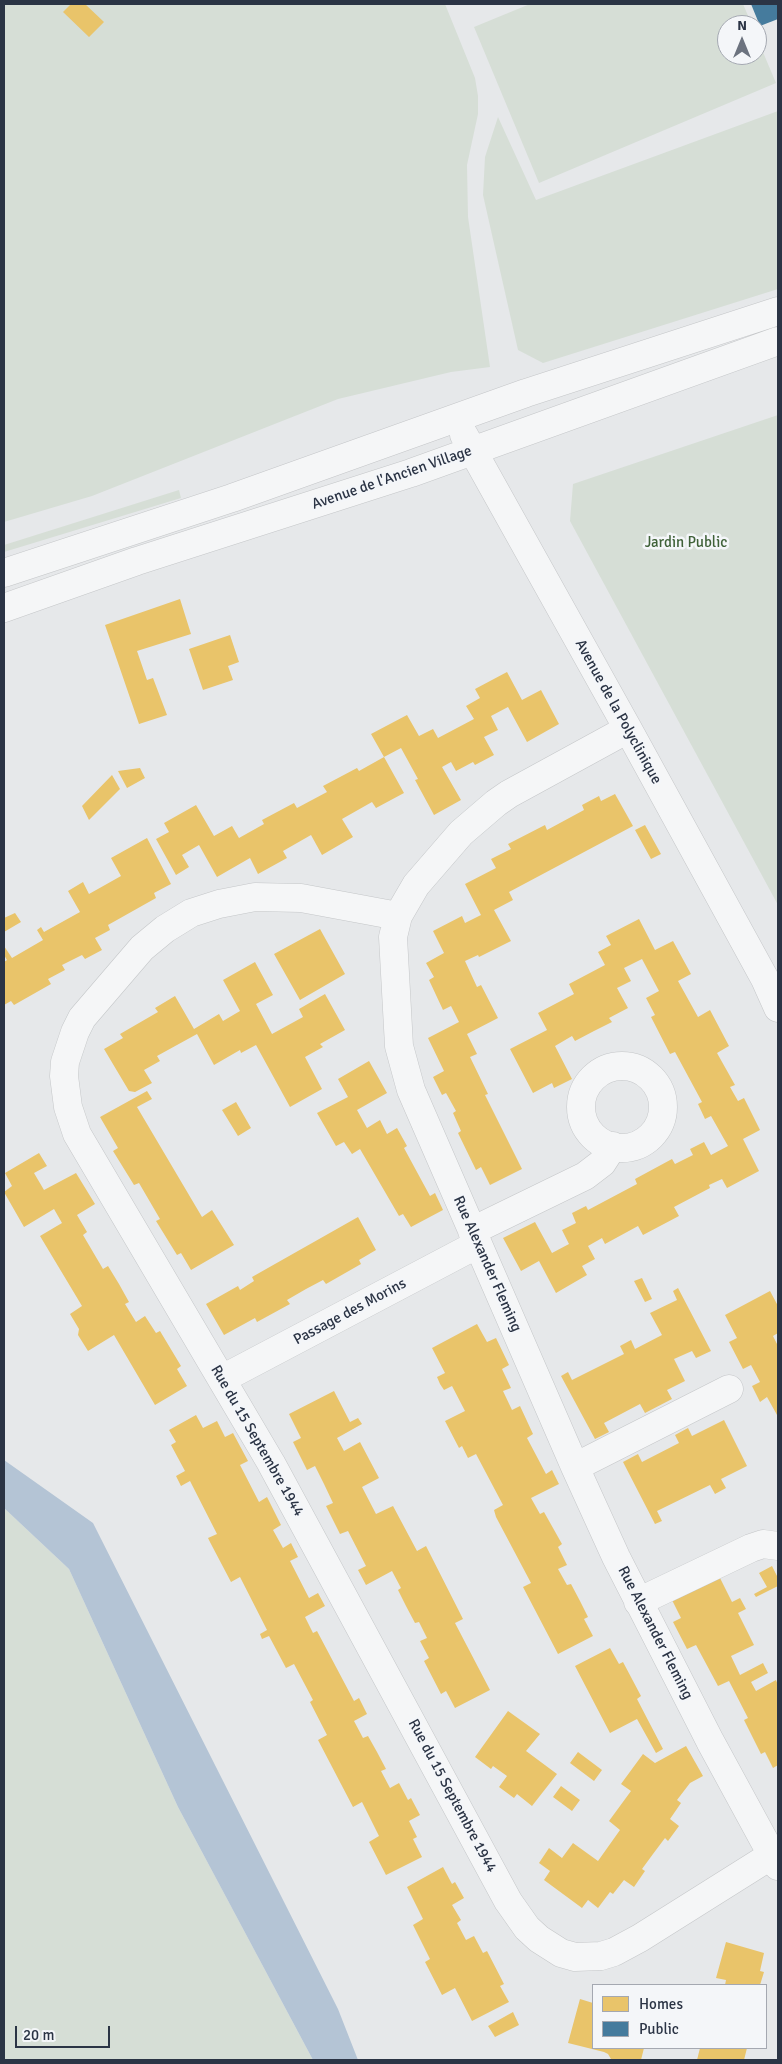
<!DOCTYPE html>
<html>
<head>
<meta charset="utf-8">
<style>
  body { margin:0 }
  #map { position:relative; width:782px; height:2064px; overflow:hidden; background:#e6e8ea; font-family:Signika,sans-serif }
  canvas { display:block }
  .frame { position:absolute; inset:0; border:5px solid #2b3445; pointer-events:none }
  .legend { position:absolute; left:592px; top:1984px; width:175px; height:65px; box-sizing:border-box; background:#f4f6f9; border:1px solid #a4a8b1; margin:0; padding:6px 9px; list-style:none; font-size:15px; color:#2b3445 }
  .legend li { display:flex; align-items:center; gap:10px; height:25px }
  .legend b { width:25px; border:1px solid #a4a8b1 }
  .north { position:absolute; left:717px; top:15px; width:50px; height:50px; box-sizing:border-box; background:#f4f6f9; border:1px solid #a4a8b1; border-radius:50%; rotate:0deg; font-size:14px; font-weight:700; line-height:20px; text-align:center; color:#2b3445 }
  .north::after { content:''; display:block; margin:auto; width:18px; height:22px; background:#6c737f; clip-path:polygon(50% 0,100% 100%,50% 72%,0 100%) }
  .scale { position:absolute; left:15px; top:2026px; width:95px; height:22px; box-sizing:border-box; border:2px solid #2b3445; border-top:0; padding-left:6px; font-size:15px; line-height:18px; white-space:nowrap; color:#2b3445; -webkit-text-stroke:4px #f4f6f9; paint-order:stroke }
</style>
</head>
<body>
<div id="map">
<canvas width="782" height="2064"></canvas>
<div class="frame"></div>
<ul class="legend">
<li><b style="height:14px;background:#e9c46a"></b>Homes</li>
<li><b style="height:14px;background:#457b9d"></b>Public</li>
</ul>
<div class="north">N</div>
<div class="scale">20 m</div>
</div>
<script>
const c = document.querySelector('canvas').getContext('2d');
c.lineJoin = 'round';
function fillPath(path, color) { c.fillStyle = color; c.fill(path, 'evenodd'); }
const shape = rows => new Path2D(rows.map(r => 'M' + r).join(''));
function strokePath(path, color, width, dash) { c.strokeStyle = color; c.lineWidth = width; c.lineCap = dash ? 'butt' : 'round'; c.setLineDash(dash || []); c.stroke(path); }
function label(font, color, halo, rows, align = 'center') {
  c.font = font + ' Signika,sans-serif'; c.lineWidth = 5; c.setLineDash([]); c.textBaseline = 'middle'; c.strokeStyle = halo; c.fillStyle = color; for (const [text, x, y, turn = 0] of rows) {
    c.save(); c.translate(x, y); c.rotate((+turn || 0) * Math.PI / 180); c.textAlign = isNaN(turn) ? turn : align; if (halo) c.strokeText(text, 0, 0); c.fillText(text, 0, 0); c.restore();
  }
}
fillPath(shape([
  [4,4,445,4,475,78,478,96,478,114,467,165,468,217,490,367,451,372,338,399,92,496,4,522],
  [530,4,743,4,752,25,727,25,727,55,757,55,757,38,776,83,539,183,474,27],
  [778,111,778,289,543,363,518,350,483,195,485,157,498,117,536,200],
  [778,415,778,905,570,521,573,484],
  [179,490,181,498,4,552,4,545],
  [4,1508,69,1569,178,1807,313,2060,4,2060]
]), '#d6ded6');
fillPath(shape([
  [4,1460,93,1523,338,2009,358,2060,313,2060,178,1807,69,1569,4,1508]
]), '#b4c4d5');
fillPath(shape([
  [71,4,85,4,104,22,89,37,63,12],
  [180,599,191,634,137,651,147,680,153,678,167,715,139,724,105,625],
  [230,635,239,662,228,666,233,680,203,690,189,649],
  [507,672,522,700,541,690,559,724,527,742,508,707,491,716,498,730,484,737,494,755,475,765,473,762,456,771,451,762,442,767,461,800,434,815,415,780,418,779,401,748,384,757,371,734,407,715,419,736,433,729,438,738,474,719,466,706,480,698,475,689],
  [384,757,404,793,376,808,372,802,342,819,353,837,322,855,311,835,283,851,287,858,258,874,250,858,217,877,199,845,182,855,189,867,176,875,156,839,169,832,164,823,196,805,214,836,232,826,239,838,264,824,262,820,294,803,297,808,327,792,323,786,357,768,359,771],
  [140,768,145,778,127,788,118,771],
  [112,775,120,789,89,820,82,806],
  [615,794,633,826,509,892,513,900,494,910,511,941,479,957,478,955,465,961,477,987,481,985,498,1018,467,1034,477,1054,470,1057,488,1094,485,1095,522,1169,490,1185,481,1167,476,1170,458,1133,461,1131,453,1113,456,1111,446,1093,442,1095,433,1077,444,1071,428,1038,459,1022,451,1006,443,1010,429,980,434,977,426,963,444,953,433,931,462,916,465,923,481,915,465,884,496,868,491,859,511,849,508,844,545,825,547,830,584,810,582,805,599,796,601,801],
  [645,825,661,854,651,859,635,830],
  [147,838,171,884,154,893,156,898,108,925,110,930,95,938,102,950,85,959,82,955,62,965,65,970,48,979,51,984,14,1005,11,1001,4,1005,4,962,7,960,4,955,4,946,12,958,43,940,37,930,41,927,44,932,80,912,68,891,83,882,89,894,121,876,111,858],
  [15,913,21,922,4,932,4,918],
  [639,919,655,950,673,941,691,974,678,981,698,1017,710,1010,729,1046,717,1053,735,1085,730,1087,738,1101,744,1098,760,1130,743,1139,759,1171,727,1188,722,1179,709,1185,710,1188,674,1207,679,1216,643,1235,638,1226,605,1244,602,1238,588,1246,595,1259,582,1266,587,1275,556,1293,539,1261,521,1271,503,1238,535,1222,552,1253,569,1244,562,1230,576,1223,572,1213,586,1206,588,1210,637,1184,635,1179,672,1159,675,1164,693,1155,690,1149,704,1142,711,1155,728,1146,711,1116,705,1119,698,1104,702,1102,675,1052,670,1054,651,1017,655,1015,646,998,659,991,642,959,624,968,631,981,617,988,628,1008,609,1018,612,1022,594,1031,575,1041,572,1036,555,1046,572,1079,554,1088,552,1083,533,1093,510,1049,547,1030,538,1013,574,994,569,984,605,965,598,952,611,945,606,936],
  [320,929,345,974,300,1000,274,954],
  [255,962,273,995,256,1004,272,1034,303,1017,299,1009,325,994,345,1030,320,1044,323,1047,305,1057,322,1089,290,1107,256,1045,241,1053,240,1050,214,1065,197,1034,157,1056,160,1061,144,1070,152,1083,135,1092,129,1091,104,1049,123,1038,120,1034,158,1012,155,1008,175,996,194,1029,219,1014,223,1021,240,1011,223,980],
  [369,1061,387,1093,357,1110,367,1128,380,1120,387,1134,397,1128,407,1146,404,1148,430,1196,435,1193,443,1210,411,1227,403,1214,399,1216,360,1149,352,1154,344,1142,336,1146,317,1113,348,1097,338,1079],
  [147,1091,152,1099,137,1107,202,1217,212,1210,234,1245,191,1270,181,1253,177,1255,156,1221,160,1219,139,1183,134,1185,113,1151,118,1148,100,1117],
  [236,1102,251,1128,238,1136,222,1110],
  [39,1153,47,1166,34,1173,44,1190,76,1173,95,1204,77,1215,87,1232,83,1235,103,1269,108,1266,119,1284,129,1302,125,1304,136,1322,145,1316,156,1333,160,1331,181,1366,177,1369,187,1386,155,1405,114,1335,88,1351,78,1335,79,1329,70,1314,82,1306,40,1236,62,1223,54,1209,24,1227,4,1192,12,1186,5,1173],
  [358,1217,376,1250,359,1260,361,1264,326,1284,323,1280,306,1289,287,1300,290,1304,257,1322,255,1318,224,1335,206,1304,238,1286,240,1290,254,1281,252,1277],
  [642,1278,652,1299,645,1302,634,1281],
  [678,1288,711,1351,696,1358,692,1351,674,1359,685,1381,667,1390,672,1399,645,1413,640,1404,604,1423,609,1432,595,1439,561,1376,568,1372,572,1380,624,1354,620,1346,631,1340,635,1349,662,1335,650,1313,677,1300,673,1291],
  [770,1291,778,1306,778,1333,773,1336,778,1346,778,1414,777,1415,767,1397,760,1402,752,1386,760,1382,751,1365,743,1369,729,1342,737,1338,725,1315],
  [477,1324,487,1342,496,1338,509,1365,502,1369,511,1388,503,1391,512,1410,520,1406,533,1434,527,1438,536,1455,546,1474,552,1470,559,1484,531,1498,540,1514,544,1512,562,1544,558,1547,567,1565,558,1569,567,1585,571,1584,580,1601,588,1617,584,1619,593,1636,558,1654,523,1587,531,1583,496,1517,494,1510,503,1505,476,1454,468,1458,462,1446,459,1448,445,1421,465,1411,452,1386,444,1390,440,1384,437,1377,445,1373,432,1348],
  [334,1391,350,1422,358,1418,362,1424,337,1438,344,1451,360,1442,379,1478,362,1487,376,1514,393,1506,417,1551,426,1546,463,1619,455,1623,490,1690,455,1708,446,1691,441,1694,424,1661,429,1658,420,1641,427,1638,419,1622,415,1623,406,1606,398,1590,401,1588,392,1571,366,1585,358,1570,366,1566,348,1531,340,1534,326,1506,333,1503,324,1484,315,1466,307,1470,293,1442,301,1438,289,1414],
  [196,1415,203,1428,217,1421,225,1437,233,1433,248,1461,240,1465,259,1502,267,1497,281,1525,273,1530,283,1548,291,1543,298,1557,290,1561,309,1598,318,1593,325,1606,305,1617,313,1633,317,1631,354,1701,359,1698,367,1714,354,1721,363,1738,368,1736,377,1752,386,1769,381,1771,390,1788,399,1783,408,1800,411,1798,420,1815,409,1821,417,1837,413,1839,422,1857,386,1875,369,1842,379,1836,362,1802,353,1807,318,1740,327,1735,310,1702,313,1700,294,1664,286,1668,269,1636,262,1639,260,1634,267,1630,240,1577,231,1582,211,1544,208,1538,217,1534,190,1481,181,1486,176,1476,185,1471,171,1445,176,1442,169,1430],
  [724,1420,747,1466,721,1479,726,1488,715,1494,710,1485,657,1511,662,1521,655,1524,623,1462,638,1454,642,1462,679,1443,675,1435,688,1428,692,1436],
  [772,1566,778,1578,778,1586,756,1597,754,1594,767,1587,759,1573],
  [719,1576,732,1602,740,1598,746,1609,738,1613,754,1645,731,1656,740,1675,763,1663,768,1673,751,1682,756,1691,776,1680,778,1685,778,1765,773,1768,765,1752,761,1754,744,1720,748,1718,729,1681,718,1686,696,1645,687,1649,673,1622,681,1618,672,1600],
  [610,1648,619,1664,623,1662,641,1696,637,1699,663,1749,656,1753,637,1719,610,1733,575,1666],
  [508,1711,540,1734,526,1751,557,1774,532,1806,517,1794,514,1798,499,1787,507,1776,493,1766,491,1769,475,1757],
  [686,1746,703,1776,690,1783,677,1800,681,1803,670,1819,679,1826,668,1841,665,1838,653,1854,642,1869,645,1871,634,1887,624,1880,613,1894,610,1892,598,1908,588,1900,582,1908,544,1880,550,1871,539,1863,549,1848,562,1858,573,1843,598,1861,620,1830,609,1821,631,1791,621,1784,643,1754,655,1763],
  [578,1752,602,1770,594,1781,570,1763],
  [561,1786,580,1800,572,1811,553,1797],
  [443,1867,452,1884,455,1882,464,1898,452,1905,461,1920,457,1923,466,1940,474,1936,483,1953,487,1951,504,1984,500,1986,509,2002,472,2021,455,1988,442,1995,425,1962,430,1959,413,1925,423,1919,407,1887],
  [726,1942,764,1953,760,1971,764,1972,760,1985,725,1985,726,1980,716,1978],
  [580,1999,593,2003,593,2048,644,2048,641,2060,616,2060,611,2059,608,2054,604,2052,568,2043],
  [513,2012,519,2025,495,2037,488,2026],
  [700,2048,747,2048,744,2060,697,2060]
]), '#e9c46a');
fillPath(shape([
  [751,4,778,4,778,19,760,26]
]), '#457b9d');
const minor = shape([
  [464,435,628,729,765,979,778,1008],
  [4,573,232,498,526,393,778,311],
  [4,608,137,561,411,473,778,341],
  [628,729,509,794,496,803,461,833,416,885,398,916,393,937,399,1046,411,1090,575,1467,616,1557,710,1741,778,1866],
  [398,916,301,898,255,897,219,904,191,913,165,929,142,948,82,1018,75,1032,65,1062,64,1076,68,1107,77,1134,271,1463,508,1901,527,1928,539,1939,561,1953,575,1957,601,1956,614,1952,640,1938,772,1855],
  '581 1107a41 41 0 1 1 82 0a41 41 0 1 1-82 0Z',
  [472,1231,585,1176,602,1163,613,1146],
  [222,1379,478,1244],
  [575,1467,729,1389],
  [638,1602,751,1548,763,1544,778,1546]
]);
strokePath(minor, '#c4c6c8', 29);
strokePath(minor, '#f5f6f7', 28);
label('15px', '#2b3445', '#f4f6f9', [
  ["Avenue de l'Ancien Village",392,478,-19],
  ["Avenue de la Polyclinique",618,712,61],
  ["Rue Alexander Fleming",487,1264,66],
  ["Passage des Morins",350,1312,-28],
  ["Rue du 15 Septembre 1944",257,1441,60],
  ["Rue Alexander Fleming",655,1633,63],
  ["Rue du 15 Septembre 1944",452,1796,62]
]);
label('15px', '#3f6138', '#f4f6f9', [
  ["Jardin Public",686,543]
]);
</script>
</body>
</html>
